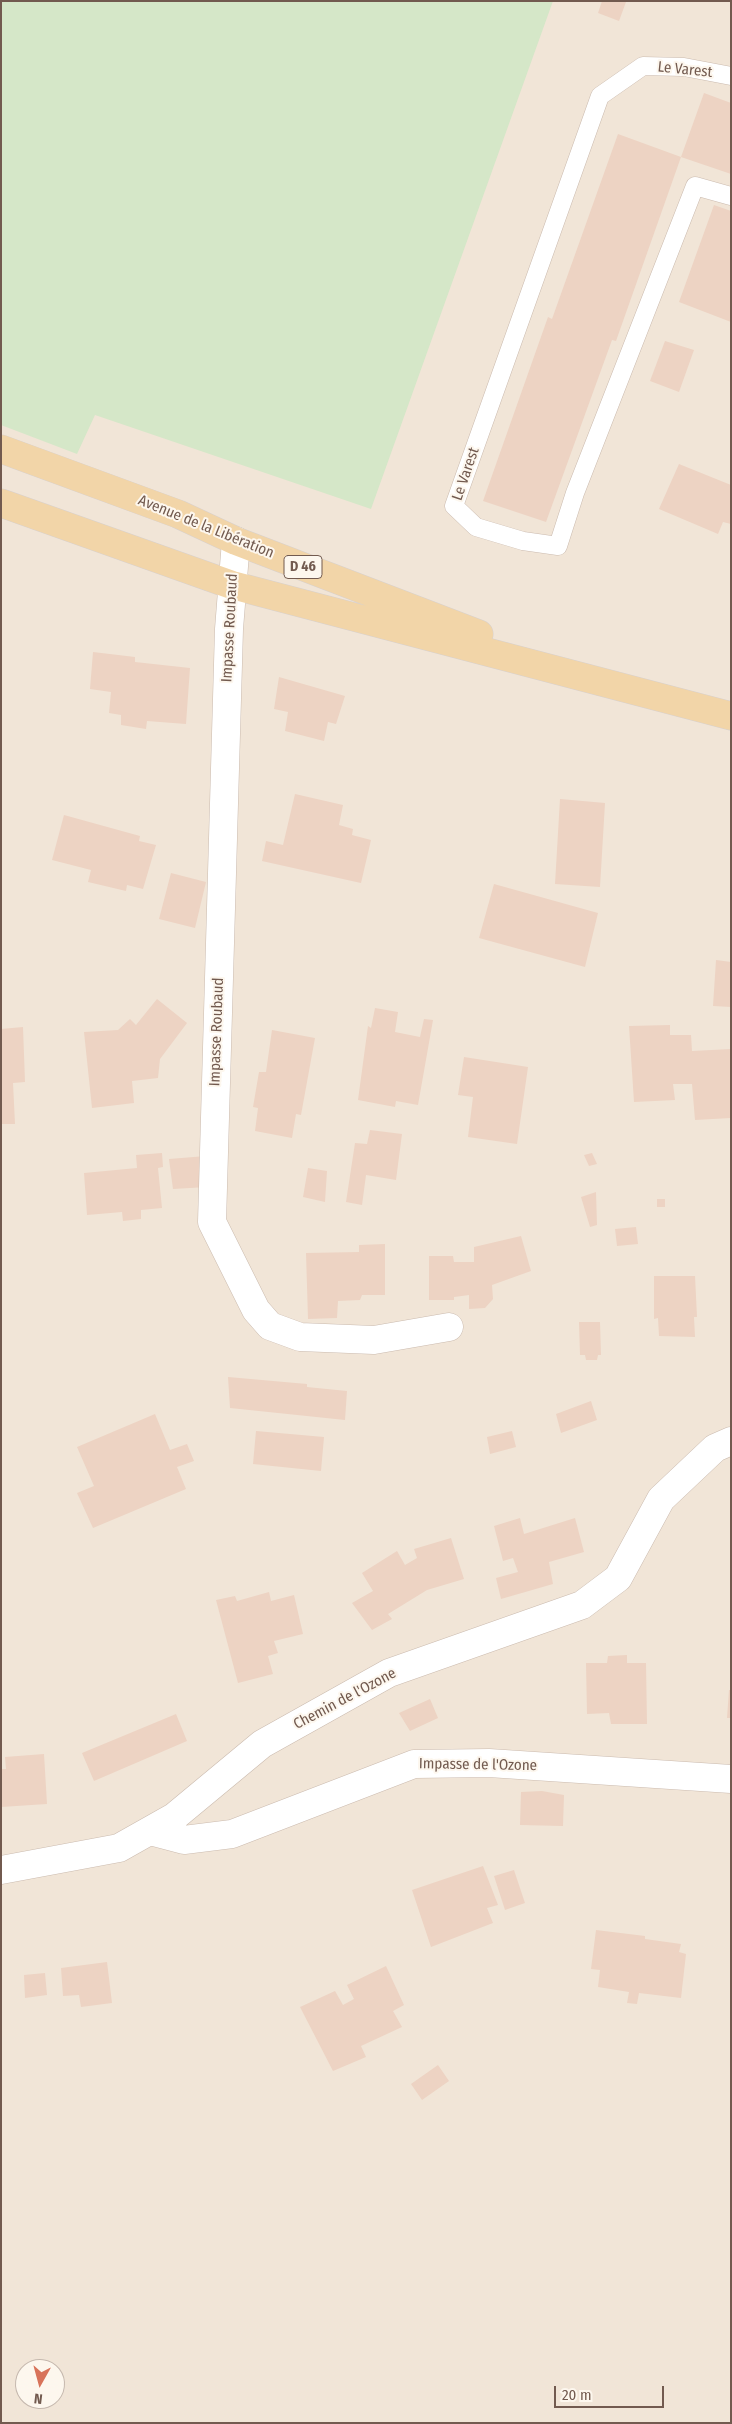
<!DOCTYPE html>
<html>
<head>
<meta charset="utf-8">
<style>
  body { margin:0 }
  #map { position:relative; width:732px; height:2424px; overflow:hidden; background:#faf3e8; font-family:"Fira Sans Condensed",sans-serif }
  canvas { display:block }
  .frame { position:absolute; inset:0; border:2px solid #725a4f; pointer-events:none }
  .north { position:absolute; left:15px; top:2359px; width:50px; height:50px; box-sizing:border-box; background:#fdf7ee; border:1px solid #c5b8ae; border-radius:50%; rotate:187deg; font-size:14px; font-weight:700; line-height:20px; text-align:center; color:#725a4f }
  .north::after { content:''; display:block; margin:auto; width:18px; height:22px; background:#d8735a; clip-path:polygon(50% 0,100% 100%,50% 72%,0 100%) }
  .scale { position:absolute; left:554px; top:2386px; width:110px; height:22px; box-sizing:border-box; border:2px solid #725a4f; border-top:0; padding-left:6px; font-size:15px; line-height:18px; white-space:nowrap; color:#725a4f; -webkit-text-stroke:4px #fdf7ee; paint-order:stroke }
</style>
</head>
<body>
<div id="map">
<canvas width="732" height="2424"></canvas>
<div class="frame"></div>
<div class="north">N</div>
<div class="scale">20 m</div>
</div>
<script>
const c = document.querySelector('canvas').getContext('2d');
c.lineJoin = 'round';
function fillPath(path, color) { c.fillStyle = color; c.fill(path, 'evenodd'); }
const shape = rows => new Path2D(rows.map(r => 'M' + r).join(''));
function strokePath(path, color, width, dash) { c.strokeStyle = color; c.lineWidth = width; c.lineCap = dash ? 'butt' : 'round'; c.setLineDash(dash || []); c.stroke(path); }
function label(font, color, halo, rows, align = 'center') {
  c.font = font + ' "Fira Sans Condensed",sans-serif'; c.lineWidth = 4; c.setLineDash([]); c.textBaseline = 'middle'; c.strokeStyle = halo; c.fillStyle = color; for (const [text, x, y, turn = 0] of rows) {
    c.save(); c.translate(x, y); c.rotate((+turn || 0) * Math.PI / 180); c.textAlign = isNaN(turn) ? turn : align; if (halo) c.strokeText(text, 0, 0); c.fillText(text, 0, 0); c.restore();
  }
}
fillPath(shape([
  [1,1,731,1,731,2423,1,2423],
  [25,2369,55,2369,55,2399,25,2399]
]), '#f1e5d7');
fillPath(shape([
  [1,1,553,1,371,509,95,415,77,454,1,425]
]), '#d5e7c8');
fillPath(shape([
  [602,1,626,2,619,21,598,13],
  [704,93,731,103,731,174,681,157],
  [618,134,681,157,616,341,612,340,546,522,483,501,548,317,552,319],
  [714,205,731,211,731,322,679,302],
  [665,341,694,350,679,392,650,381],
  [679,464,731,485,731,524,723,522,718,534,659,509],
  [93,652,135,657,135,662,190,668,186,724,147,721,146,729,121,725,121,715,109,713,111,692,90,689],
  [279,677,345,696,336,724,328,722,324,741,285,731,288,712,274,709],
  [295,794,343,805,339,825,353,829,352,835,371,840,361,883,262,861,266,841,283,845],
  [560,799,605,803,600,887,555,884],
  [64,815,140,836,139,841,156,845,143,889,127,885,126,891,88,882,91,870,52,860],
  [171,873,206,882,195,928,159,919],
  [494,884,598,913,585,967,479,938],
  [716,960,731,962,731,1007,713,1006],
  [157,999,187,1023,160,1059,158,1078,132,1081,134,1103,92,1108,84,1032,118,1030,130,1019,136,1025],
  [375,1008,398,1012,395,1032,420,1037,424,1019,433,1020,418,1105,396,1101,395,1107,358,1100,368,1026,371,1028],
  [670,1025,670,1035,691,1035,692,1051,731,1049,731,1118,695,1120,692,1084,673,1084,675,1100,634,1102,629,1026],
  [23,1027,25,1082,13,1083,15,1124,1,1124,1,1029],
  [272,1030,315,1038,301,1115,296,1114,292,1138,255,1131,258,1108,253,1107,259,1072,266,1072],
  [464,1057,528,1067,517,1144,468,1137,473,1097,458,1095],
  [370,1130,402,1134,396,1180,366,1175,362,1205,346,1202,355,1143,367,1144],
  [162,1153,163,1167,158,1168,162,1208,141,1210,141,1219,123,1221,122,1212,87,1215,84,1173,137,1168,136,1155],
  [592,1153,597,1164,589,1166,584,1155],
  [206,1156,207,1187,173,1189,169,1159],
  [308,1168,327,1171,325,1202,303,1197],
  [596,1192,597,1225,590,1227,581,1197],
  [657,1199,665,1199,665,1207,657,1207],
  [636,1227,638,1244,617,1246,615,1229],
  [521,1236,531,1271,492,1285,493,1299,485,1308,469,1309,469,1295,454,1297,454,1300,429,1300,429,1256,453,1256,454,1262,474,1262,474,1247],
  [385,1244,385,1295,362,1295,360,1300,338,1301,337,1318,308,1319,306,1253,359,1252,359,1245],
  [654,1276,695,1276,697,1317,694,1317,695,1337,659,1336,658,1318,654,1319],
  [579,1322,600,1322,601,1355,598,1355,597,1360,586,1360,585,1355,580,1355],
  [228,1377,307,1384,307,1387,347,1391,345,1420,230,1408],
  [591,1401,597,1420,561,1433,556,1414],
  [155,1414,170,1450,187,1444,194,1461,177,1467,186,1489,93,1528,77,1493,94,1486,77,1447],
  [256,1431,324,1437,321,1471,253,1464],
  [512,1431,516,1447,490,1454,487,1437],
  [520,1518,524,1534,575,1518,584,1552,549,1562,553,1584,501,1599,496,1578,518,1572,513,1558,503,1561,494,1526],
  [451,1538,464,1579,427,1590,388,1614,392,1619,372,1630,352,1603,373,1591,362,1573,397,1551,405,1565,417,1558,414,1549],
  [269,1592,271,1601,294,1595,303,1634,274,1641,278,1653,268,1656,273,1674,238,1683,216,1600,235,1596,237,1601],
  [627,1655,627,1663,646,1663,647,1724,611,1724,609,1713,587,1714,586,1663,607,1663,608,1656],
  [729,1690,731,1690,731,1718,727,1718],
  [430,1699,438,1718,410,1731,399,1713],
  [176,1714,187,1741,94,1781,82,1753],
  [44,1754,47,1804,1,1807,1,1769,6,1769,5,1757],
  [542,1791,564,1795,563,1826,520,1825,521,1792],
  [483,1866,498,1905,487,1908,493,1923,431,1947,412,1890],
  [514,1870,525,1903,505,1910,494,1876],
  [596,1930,645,1936,645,1939,681,1944,679,1952,686,1954,681,1998,639,1993,637,2004,627,2003,629,1992,598,1987,600,1970,591,1969],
  [107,1962,112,2003,81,2007,79,1995,63,1996,61,1968],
  [386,1966,404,2005,393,2011,402,2027,361,2046,366,2057,333,2071,300,2007,335,1991,343,2005,354,1999,347,1985],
  [45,1973,47,1995,25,1998,24,1975],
  [438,2065,449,2081,422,2100,411,2084]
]), '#edd3c3');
const lane = shape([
  [731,76,684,67,643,66,600,96,454,506,476,527,523,541,558,546,575,493,695,186,731,196]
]);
const street = shape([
  [236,541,229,629,212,1222,256,1310,270,1326,300,1337,374,1340,449,1327],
  [150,1831,184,1840,232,1834,414,1764,489,1763,731,1779],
  [1,1870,119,1848,174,1817,262,1744,389,1673,582,1605,618,1578,661,1499,715,1448,731,1441]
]);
const primary = shape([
  [1,449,178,514,236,541,479,634],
  [1,503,232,585,731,716]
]);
strokePath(lane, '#cbbbaf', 19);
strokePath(street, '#cbbbaf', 29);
strokePath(primary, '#d8d1ce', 29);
strokePath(lane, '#fff', 18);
strokePath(street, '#fff', 28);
strokePath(primary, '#f2d5a8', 28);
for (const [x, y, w] of [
  [303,567,38]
]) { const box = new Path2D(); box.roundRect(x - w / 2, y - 11.5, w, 23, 4); c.fillStyle = '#fdf7ee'; c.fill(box); strokePath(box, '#725a4f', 1); }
label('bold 14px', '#725a4f', null, [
  ["D 46",303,567]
]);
label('15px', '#725a4f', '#fdf7ee', [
  ["Le Varest",685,70,6],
  ["Le Varest",466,474,-71],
  ["Avenue de la Libération",206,527,22],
  ["Impasse Roubaud",230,628,-87],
  ["Impasse Roubaud",217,1032,-88],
  ["Chemin de l'Ozone",345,1699,-28],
  ["Impasse de l'Ozone",478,1765,1]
]);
</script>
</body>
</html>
